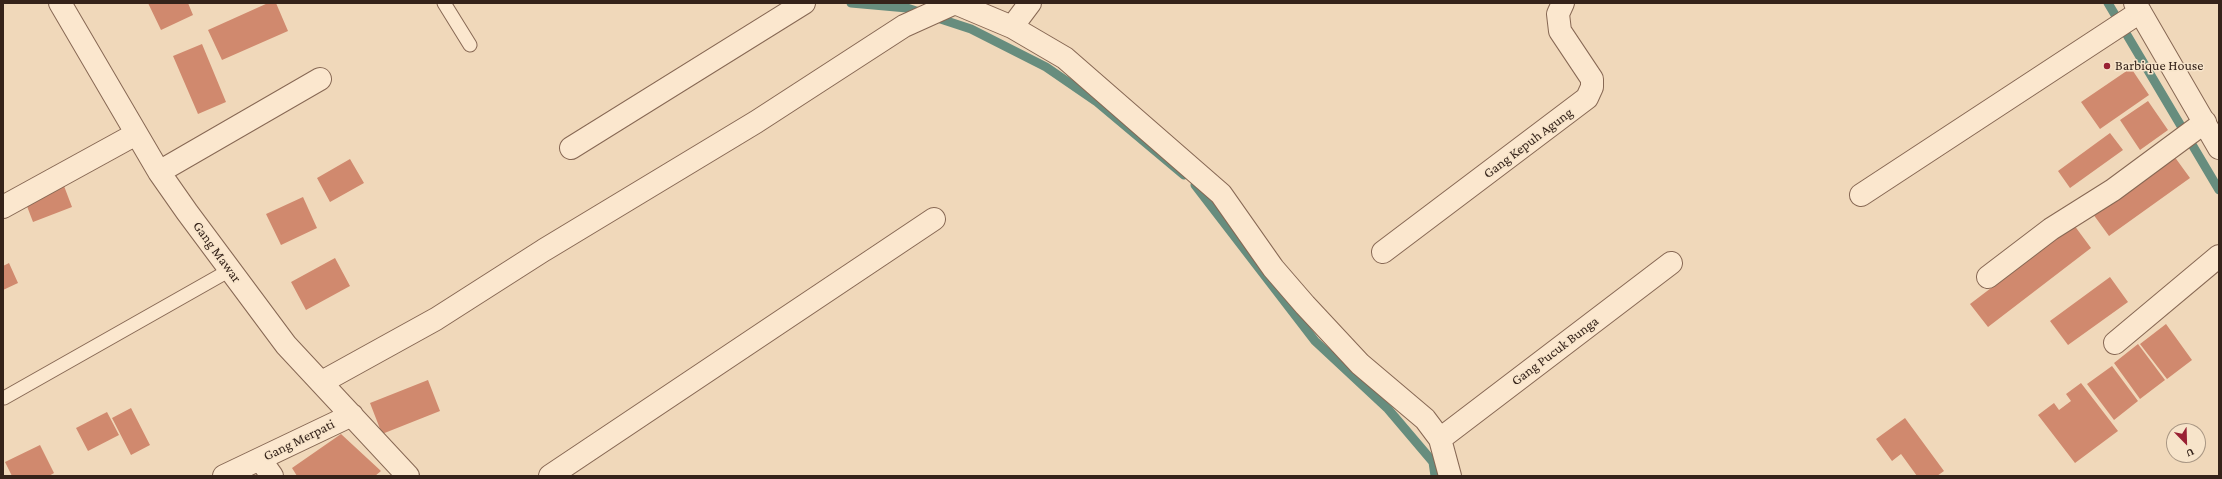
<!DOCTYPE html>
<html>
<head>
<meta charset="utf-8">
<style>
  body { margin:0 }
  #map { position:relative; width:2222px; height:479px; overflow:hidden; background:#f0d8ba; font-family:"Crimson Pro",serif }
  canvas { display:block }
  .frame { position:absolute; inset:0; border:4px solid #35231a; pointer-events:none }
  .north { position:absolute; left:2166px; top:423px; width:40px; height:40px; box-sizing:border-box; background:#f7e4ca; border:1px solid #a99784; border-radius:50%; rotate:157deg; font-size:11px; font-weight:700; line-height:16px; text-align:center; color:#35231a }
  .north::after { content:''; display:block; margin:auto; width:14px; height:18px; background:#992133; clip-path:polygon(50% 0,100% 100%,50% 72%,0 100%) }
</style>
</head>
<body>
<div id="map">
<canvas width="2222" height="479"></canvas>
<div class="frame"></div>
<div class="north">U</div>
</div>
<script>
const c = document.querySelector('canvas').getContext('2d');
c.lineJoin = 'round';
const shape = rows => new Path2D(rows.map(r => 'M' + r).join(''));
function strokePath(path, color, width, dash) { c.strokeStyle = color; c.lineWidth = width; c.lineCap = dash ? 'butt' : 'round'; c.setLineDash(dash || []); c.stroke(path); }
function fillPath(path, color) { c.fillStyle = color; c.fill(path, 'evenodd'); }
function label(font, color, halo, rows, align = 'center') {
  c.font = font + ' "Crimson Pro",serif'; c.lineWidth = 3; c.setLineDash([]); c.textBaseline = 'middle'; c.strokeStyle = halo; c.fillStyle = color; for (const [text, x, y, turn = 0] of rows) {
    c.save(); c.translate(x, y); c.rotate((+turn || 0) * Math.PI / 180); c.textAlign = isNaN(turn) ? turn : align; if (halo) c.strokeText(text, 0, 0); c.fillText(text, 0, 0); c.restore();
  }
}
strokePath(shape([
  [851,3,907,8,971,29,1046,67,1097,102,1184,175],
  [2108,3,2219,190],
  [1195,185,1315,341,1388,409,1433,462,1435,476]
]), '#678d7e', 9);
fillPath(shape([
  [148,3,188,3,193,15,161,30],
  [268,3,276,3,288,31,222,60,208,30],
  [202,44,226,102,198,114,173,56],
  [2131,68,2149,95,2100,129,2081,102],
  [2148,101,2168,130,2140,150,2120,120],
  [2110,133,2123,150,2070,188,2058,171],
  [2174,156,2190,178,2109,236,2093,214],
  [350,159,364,183,330,202,317,178],
  [64,186,72,207,33,222,25,201],
  [303,197,317,228,281,245,266,214],
  [2074,225,2091,248,1988,327,1970,304],
  [335,258,350,286,306,310,291,282],
  [9,263,18,283,3,290,3,266],
  [2110,277,2128,302,2068,345,2050,321],
  [2166,324,2192,360,2167,379,2140,344],
  [2138,344,2165,380,2140,399,2114,363],
  [2112,366,2138,401,2114,420,2087,384],
  [428,380,440,411,382,434,370,403],
  [2081,383,2118,431,2075,463,2038,415,2054,403,2059,410,2071,401,2066,394],
  [131,408,150,445,131,455,112,418],
  [107,412,119,435,88,451,76,428],
  [1905,418,1944,471,1937,476,1917,476,1901,454,1892,461,1876,439],
  [341,434,381,471,375,476,297,476,292,468],
  [40,445,54,473,49,476,12,476,5,462]
]), '#d0896e');
const service = shape([
  [444,3,470,45],
  [4,398,230,270]
]);
const minor = shape([
  [60,3,159,172,187,212,286,345,408,476],
  [955,3,1012,27,1065,58,1221,194,1273,268,1305,305,1360,364,1425,419,1440,439,1450,476],
  [1012,27,1030,3],
  [571,148,804,3],
  [159,172,320,79],
  [1861,195,2140,12],
  [3,207,136,134],
  [1383,252,1587,98,1592,87,1592,79,1560,31,1558,14,1563,3],
  [1988,277,2051,229,2113,190,2205,122],
  [2115,343,2219,256],
  [322,382,436,319,544,250,756,122,904,26,955,3],
  [1440,439,1671,263],
  [260,459,272,476],
  [224,476,352,415],
  [550,476,934,219]
]);
const tertiary = shape([
  [2135,3,2219,148]
]);
strokePath(service, '#876854', 15);
strokePath(minor, '#876854', 24);
strokePath(tertiary, '#876854', 24);
strokePath(service, '#fbe7ce', 13);
strokePath(minor, '#fbe7ce', 22);
strokePath(tertiary, '#fbe7ce', 22);
for (const [x, y, r, color] of [
  [2107,66,4,"#992133"]
]) { const dot = new Path2D(); dot.arc(x, y, r, 0, 2 * Math.PI); c.fillStyle = color; c.fill(dot); strokePath(dot, '#f7e4ca', 1.5); }
label('14px', '#35231a', '#f7e4ca', [
  ["Barbique House",2115,66]
], 'left');
label('14px', '#35231a', '#f7e4ca', [
  ["Gang Kepuh Agung",1528,143,-37],
  ["Gang Mawar",217,252,54],
  ["Gang Pucuk Bunga",1555,351,-37],
  ["Gang Merpati",299,440,-26]
]);
</script>
</body>
</html>
